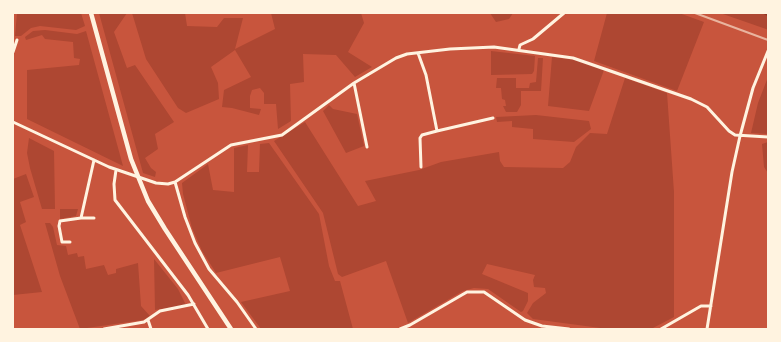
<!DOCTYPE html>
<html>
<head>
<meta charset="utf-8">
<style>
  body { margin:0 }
  #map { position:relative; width:781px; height:342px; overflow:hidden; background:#c8553d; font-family:"IBM Plex Serif",serif }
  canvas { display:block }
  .frame { position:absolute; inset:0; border:14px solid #fff3e0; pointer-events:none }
</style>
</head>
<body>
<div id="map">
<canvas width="781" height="342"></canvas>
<div class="frame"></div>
</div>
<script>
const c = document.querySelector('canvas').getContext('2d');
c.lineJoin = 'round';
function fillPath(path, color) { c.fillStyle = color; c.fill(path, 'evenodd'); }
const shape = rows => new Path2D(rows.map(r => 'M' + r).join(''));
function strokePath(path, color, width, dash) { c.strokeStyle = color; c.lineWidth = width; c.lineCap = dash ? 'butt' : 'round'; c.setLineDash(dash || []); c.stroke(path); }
fillPath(shape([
  [17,13,81,13,85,26,76,30,40,26,31,28,21,36,15,36],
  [99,13,127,13,114,32,127,68,135,65,174,122,155,134,158,149,145,158,151,168,156,172,155,177,143,173],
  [132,13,185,13,187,26,217,27,224,18,243,18,235,49,275,29,271,13,361,13,364,23,348,52,372,67,355,77,336,55,303,54,304,82,290,84,291,121,278,129,276,104,264,104,264,93,260,88,252,90,250,96,250,108,261,109,259,115,232,108,222,107,224,90,251,77,235,50,211,67,218,83,219,99,186,113,178,108,146,59],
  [490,13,513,13,509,19,496,22],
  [607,13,679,13,704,22,677,91,594,61],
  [720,13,768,13,768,30,766,29],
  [45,30,77,34,86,31,123,166,27,119,27,70,79,65,80,59,74,58,73,42,45,39,42,35,26,40,25,37,33,31],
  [491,51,535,56,534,71,532,74,491,75],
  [552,57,577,60,604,70,589,111,548,106],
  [538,58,543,58,541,91,521,91,521,105,517,112,506,112,503,106,506,106,505,100,502,99,501,88,496,88,497,78,516,78,516,88,529,88,530,83,536,82],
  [768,77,768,134,751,133,758,103],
  [625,78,667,93,674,192,674,317,651,329,608,329,533,319,527,313,533,303,546,293,545,288,534,287,533,280,535,275,487,264,482,274,528,293,528,301,523,311,521,312,488,289,474,288,463,291,408,323,386,261,342,277,338,274,323,213,274,141,305,122,358,206,376,201,365,181,419,170,441,162,499,152,500,161,504,167,563,168,570,162,576,147,590,133,607,134],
  [329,105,333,109,357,114,364,146,346,153,323,111],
  [536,115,589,121,591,129,574,142,533,139,533,129,512,127,512,121,497,122,496,117],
  [29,138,54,151,55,209,42,209,30,168,27,153],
  [768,142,768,173,764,167,762,144],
  [269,143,319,214,329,266,335,281,340,281,353,329,261,329,241,302,290,291,280,257,216,273,202,251,192,228,183,194,182,183,208,164,213,190,234,192,234,148,248,145,247,172,259,172,260,144],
  [26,174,34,197,20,202,26,222,20,225,42,292,13,295,13,179],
  [60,209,78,209,76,216,60,219],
  [45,223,50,223,53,227,57,245,66,246,68,255,77,253,78,257,84,256,86,269,104,265,108,275,116,273,116,269,138,263,141,306,150,316,143,320,80,329,60,276],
  [154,259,178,289,186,305,155,310]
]), '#ae4732');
strokePath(shape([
  [764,13,768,15]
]), '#8f3625', 2);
strokePath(shape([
  [519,49,520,45,533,39,564,13],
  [13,52,17,40],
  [418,53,426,75,437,131,493,118],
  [354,83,367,147],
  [13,122,109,167,156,183,168,184,175,182,231,145,282,135,354,83,396,58,407,54,450,49,494,47,573,58,691,99,707,107,729,131,735,135,768,137],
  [421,167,420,138,422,135,437,131],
  [116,170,114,184,115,200,188,295,208,329],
  [175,182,185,217,195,243,209,269,237,302,256,329],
  [81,218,94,218],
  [70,242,62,242,59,226,60,221,81,218,94,160],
  [148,320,151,329],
  [104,329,144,322,160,311,194,304],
  [400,329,410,325,467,292,484,292,525,320,542,326,569,329],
  [661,329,701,306,711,306],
  [707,329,732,172,740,136,753,88,768,51]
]), '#fff3e0', 3);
strokePath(shape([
  [91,13,131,159,148,201,165,229,231,329]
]), '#fff3e0', 4.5);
strokePath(shape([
  [695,13,768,40]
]), '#e9b49f', 2);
</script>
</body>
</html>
